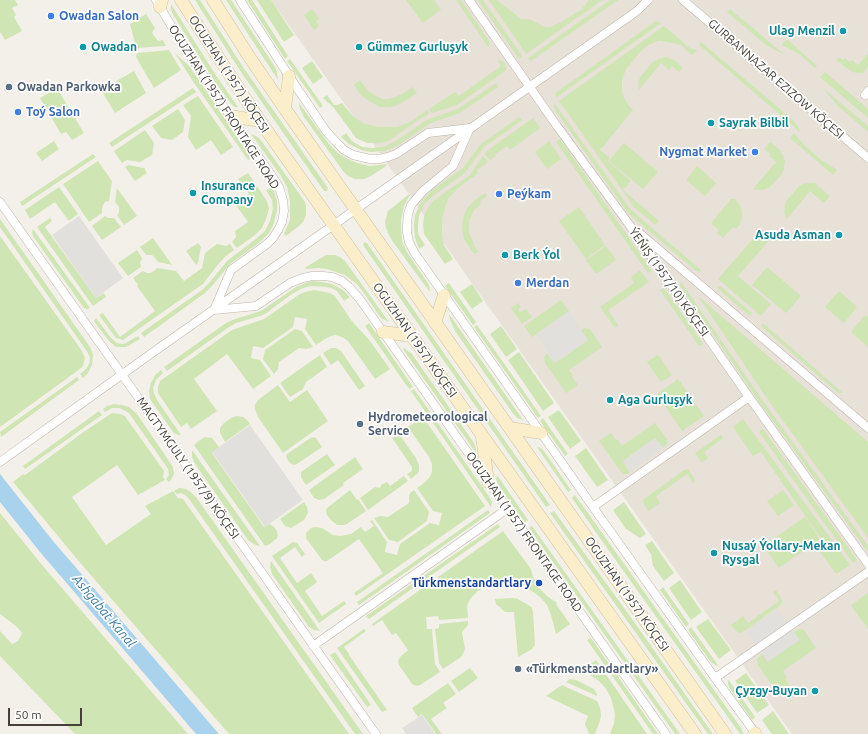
<!DOCTYPE html>
<html>
<head>
<meta charset="utf-8">
<style>
  body { margin:0 }
  #map { position:relative; width:868px; height:734px; overflow:hidden; background:#f3f0e9; font-family:Ubuntu,sans-serif }
  canvas { display:block }
  .scale { position:absolute; left:8px; top:708px; width:74px; height:18px; box-sizing:border-box; border:2px solid #464038; border-top:0; padding-left:5px; font-size:12px; line-height:14px; white-space:nowrap; color:#464038; -webkit-text-stroke:3px #fff; paint-order:stroke }
</style>
</head>
<body>
<div id="map">
<canvas width="868" height="734"></canvas>
<div class="scale">50 m</div>
</div>
<script>
const c = document.querySelector('canvas').getContext('2d');
c.lineJoin = 'round';
function fillPath(path, color) { c.fillStyle = color; c.fill(path, 'evenodd'); }
const shape = rows => new Path2D(rows.map(r => 'M' + r).join(''));
function strokePath(path, color, width, dash) { c.strokeStyle = color; c.lineWidth = width; c.lineCap = dash ? 'butt' : 'round'; c.setLineDash(dash || []); c.stroke(path); }
function label(font, color, halo, rows, align = 'center') {
  c.font = font + ' Ubuntu,sans-serif'; c.lineWidth = 3.5; c.setLineDash([]); c.textBaseline = 'middle'; c.strokeStyle = halo; c.fillStyle = color; for (const [text, x, y, turn = 0] of rows) {
    c.save(); c.translate(x, y); c.rotate((+turn || 0) * Math.PI / 180); c.textAlign = isNaN(turn) ? turn : align; if (halo) c.strokeText(text, 0, 0); c.fillText(text, 0, 0); c.restore();
  }
}
fillPath(shape([
  [271,0,868,0,868,734,792,734]
]), '#e7e1d7');
fillPath(shape([
  [0,0,15,0,18,5,12,8,16,15,14,17,22,31,5,40,0,32],
  [195,0,200,0,243,67,328,188,327,191,324,191,268,111,239,69],
  [226,0,231,0,275,67,277,72,278,80],
  [247,0,252,0,288,56,285,59],
  [257,0,271,0,294,35,284,42],
  [406,0,434,0,441,10,423,23],
  [456,0,461,0,489,41,490,44,488,47],
  [478,0,483,0,522,56,519,59],
  [489,0,497,0,521,19,529,19,545,27,550,27,563,21,582,9,589,0,602,0,526,54],
  [610,0,618,0,531,61,528,58],
  [171,4,217,77,238,107,235,107,232,105,213,79,174,16,171,10],
  [312,9,319,19,316,21,319,26,314,30,304,15],
  [730,9,785,55,766,45,727,12],
  [146,14,155,28,152,33,158,41,163,40,166,46,136,48,133,35,130,24],
  [656,21,661,23,557,97,555,94,557,92],
  [664,26,690,48,697,50,692,55,681,45,677,44,662,41,658,41,648,45,640,52,626,69,622,80,622,92,624,98,629,106,633,110,600,150,610,158,608,161,631,181,623,190,659,221,655,225,634,207,559,101],
  [787,39,817,66,815,68,799,54,782,45],
  [701,42,793,120,800,130,799,131,699,45],
  [169,50,181,70,154,88,136,57,137,53],
  [175,53,190,67,251,158,248,160,192,80],
  [868,54,868,67,863,73,861,73,852,72,836,60,839,57,843,60,845,58,850,62,852,60,858,65],
  [666,57,674,60,683,68,679,72,672,66,669,70,661,63,639,90,638,82,641,76,653,62,659,59],
  [290,59,323,106,320,108,287,61],
  [497,60,502,61,505,63,506,69,505,71,457,105,432,113,429,109,455,92,459,96,501,66],
  [312,61,323,77,313,84,302,68],
  [134,71,146,93,115,113,101,90],
  [825,72,868,109,868,118,820,77],
  [360,80,369,92,382,99,389,99,395,97,404,93,412,87,417,93,408,99,398,105,391,107,380,107,369,101,361,95,354,85],
  [496,83,498,87,460,113,431,123,426,126,399,145,385,151,371,152,361,150,349,144,341,137,346,133,352,141,362,147,372,148,384,147,396,141,423,122,429,119,458,109],
  [57,88,84,133,72,140,66,132,61,134,40,98],
  [193,88,196,92,112,147,109,143],
  [823,88,868,126,868,132,838,106],
  [327,95,334,105,337,105,342,103,352,115,355,118,363,123,377,127,397,127,410,122,427,110,429,114,421,118,390,140,380,143,367,143,356,138,334,108,323,98],
  [198,96,233,147,221,155,211,140,196,150,188,137,191,116,183,105],
  [299,103,329,144,338,153,348,159,357,163,370,166,379,165,387,164,386,166,371,176,364,179,355,179,348,176,343,171,304,117,300,109,299,105],
  [555,104,631,210,702,271,700,272,695,270,628,213,556,111,553,105],
  [178,109,185,120,183,132,172,140,161,138,152,126],
  [519,117,522,120,484,147,466,171,461,176,434,195,424,204,419,216,418,225,418,234,425,245,419,249,415,238,414,225,415,215,421,202,431,191,463,168,481,144],
  [533,118,540,128,510,150,507,146,495,154,496,156,490,160,485,154,488,150],
  [145,130,154,143,152,155,140,162,127,160,122,163,114,151],
  [794,133,803,144,820,159,837,170,833,175,790,138],
  [251,134,256,136,260,139,305,202,306,205,306,215,303,222,299,226,286,236,284,234,290,220,290,200,287,187,281,176],
  [560,139,652,271,648,273,556,142],
  [54,141,59,149,42,161,36,153],
  [549,141,561,159,547,169,535,152],
  [770,142,779,149,783,155,785,161,784,168,782,174,770,187,763,190,755,190,753,189,776,162,769,156,771,154,764,149],
  [624,143,658,172,643,189,609,161],
  [93,154,96,157,22,206,20,202],
  [483,156,488,162,477,170,477,174,458,188,448,199,446,205,442,218,442,236,444,245,453,259,445,264,424,234,423,225,424,217,427,209,433,201,470,175],
  [98,161,112,181,109,201,105,202,103,205,102,210,102,213,89,222,63,184],
  [128,165,144,168,147,173,135,181,125,167],
  [697,166,716,183,705,196,686,180],
  [248,173,267,201,269,209,266,219,262,228,255,235,237,248,232,242,236,237,235,231,248,222,235,204,249,194,238,179],
  [809,183,815,183,817,185,830,196,824,203,810,191,787,219,784,212,785,206,786,201,799,186,803,184],
  [59,187,78,214,70,220,68,220,55,202,30,219,25,210],
  [272,187,275,194,277,202,277,210,274,223,269,233,260,242,230,264,212,286,205,293,144,337,141,333,202,290,209,283,227,261,257,238,265,231,270,221,273,209,272,200,266,190],
  [117,188,137,216,124,225,117,215,119,212,119,207,115,202],
  [485,193,487,196,480,201,481,204,474,210,469,221,469,233,474,243,473,244,478,252,474,254,464,239,462,229,463,219,466,210,469,206,475,200],
  [408,195,410,195,404,206,401,220,401,228,402,241,407,252,429,285,430,290,429,291,393,242,389,235,386,228,385,221,388,211],
  [731,199,735,199,739,204,742,211,742,218,740,224,736,229,733,227,723,238,717,233,719,230,712,224,712,222],
  [579,207,605,245,586,259,559,221],
  [105,216,108,218,114,218,121,227,102,240,92,226],
  [50,218,52,221,45,227,96,298,104,293,106,297,93,306,37,227],
  [0,219,90,347,93,355,92,365,88,373,83,378,80,374,86,369,89,364,90,358,88,353,0,227],
  [33,229,90,308,87,309,84,308,33,236,32,232],
  [764,234,772,237,738,276,771,304,761,316,718,279,751,241,757,236],
  [0,236,82,351,85,358,83,366,80,369,0,427],
  [153,238,172,265,158,262,156,259,152,255,146,255,140,247],
  [364,242,367,243,550,505,546,507,363,245],
  [198,243,201,247,198,263,196,265,186,251],
  [217,244,226,246,230,244,234,250,226,256,220,262,203,284,130,335,123,340,116,338,99,315,103,313,120,337,155,311,137,286,138,285,133,278,143,271,147,273,150,273,154,271,157,268,176,271,184,281,202,268,205,253],
  [606,246,616,260,596,274,586,260],
  [137,250,142,258,140,263,141,267,128,276,118,263],
  [326,255,335,255,340,257,345,261,389,322,381,318,361,289,357,284,345,275,327,269,319,268,306,269,305,268,306,267],
  [767,267,801,296,786,313,752,285],
  [640,270,649,282,608,310,618,325,615,328,600,307,634,283,631,277],
  [311,281,322,282,332,284,343,290,350,297,344,301,337,291,331,288,326,287,311,286,303,288,292,294,265,314,260,316,236,323,229,327,167,371,164,367,226,323,235,319,261,311,296,287],
  [681,282,763,401,868,546,868,552,760,403,680,286],
  [449,283,476,322,473,325,445,286],
  [472,284,483,301,472,309,460,292],
  [720,286,752,313,750,316,717,288],
  [664,288,703,344,699,346,660,290],
  [314,290,330,293,335,296,351,320,370,341,390,369,375,379,348,341,342,337,335,335,331,336,325,339,316,345,305,329,307,319,295,317,293,327,263,348,253,346,251,358,260,360,271,376,253,389,227,354,194,379,217,411,191,429,187,423,181,427,158,393,158,387,160,381,232,330,264,319,300,294,305,292],
  [839,291,857,307,844,323,825,307],
  [698,296,868,442,868,538,766,397],
  [561,300,569,311,532,337,524,326],
  [518,303,521,307,518,309,520,312,526,309,532,317,522,324,511,308],
  [449,314,523,420,517,418,512,412,455,331,450,320],
  [865,315,868,317,868,347,851,332],
  [96,318,111,338,117,343,122,344,124,344,138,336,140,339,126,347,116,347,109,341,96,324,94,321],
  [369,323,413,387,409,389,365,326],
  [763,323,843,393,838,393,837,392,761,326],
  [477,325,541,416,538,418,474,327],
  [501,326,517,349,506,357,490,334],
  [585,328,590,329,602,347,569,370,573,376,572,377,578,385,566,393,545,363,544,357,546,354,547,354,555,363,588,340,581,330],
  [295,329,302,331,313,347,306,349,299,348,279,362,278,369,274,374,263,359,265,350],
  [331,348,336,348,341,351,365,386,359,390,338,360,331,365,323,353],
  [404,348,412,354,474,443,476,449,476,453,403,349],
  [519,352,554,403,543,411,508,360],
  [320,355,327,367,306,382,303,389,290,397,280,383],
  [658,355,672,375,661,382,647,362],
  [161,370,163,373,156,380,153,388,154,393,157,400,181,435,178,435,173,432,150,399,149,391,151,383,155,375],
  [77,377,79,380,1,437,0,432],
  [678,379,704,416,682,431,657,394],
  [278,385,290,402,307,390,328,421,283,453,258,417,255,409,255,405,258,400],
  [414,389,488,495,492,502,491,507,411,391],
  [114,404,122,405,129,407,137,414,173,467,174,474,171,480,169,482,166,479,169,475,168,469,129,413,119,408,112,408,105,412,103,409,107,406],
  [559,410,581,441,570,449,548,417],
  [99,411,102,415,25,469,23,466],
  [112,413,120,414,125,416,127,419,164,471,163,477,165,480,138,495,117,465,72,497,106,545,151,514,145,506,173,491,178,498,183,499,349,734,229,734,82,565,13,482,23,474,25,475,85,431],
  [236,416,243,417,247,420,250,424,225,442,220,433,220,428,224,423,231,418],
  [423,417,485,506,356,596,354,593,383,573,359,539,327,561,325,561,322,560,306,538,306,533,311,528,315,527,322,528,333,535,340,536,351,534,361,527,365,532,374,526,370,521,372,520,387,542,385,552,397,555,400,544,430,523,439,525,442,513,433,511,417,488,424,483,429,478,432,472,432,464,429,457,408,427],
  [543,418,568,454,565,456,540,421],
  [743,419,850,565,836,574,815,545,822,540,761,452,753,456,733,427],
  [655,423,667,439,668,442,667,444,663,448,655,438,623,461,629,471,629,473,627,474,623,474,621,472,599,441,611,433,616,440,618,440,622,446],
  [763,429,857,560,853,563,759,432],
  [399,434,416,458,419,465,419,471,417,474,411,479,407,474,412,471,412,467,392,438],
  [721,435,723,438,704,452,708,458,702,463,695,453],
  [205,437,212,438,219,447,219,449,212,453,264,527,270,524,274,527,277,531,278,535,277,538,270,544,265,546,194,445,200,440],
  [312,437,313,438,315,437,322,447,297,464,294,465,290,463,286,457,287,454],
  [537,447,539,447,543,450,571,490,568,492],
  [586,448,608,480,597,487,575,456],
  [192,450,260,546,255,545,248,540,195,464,192,457],
  [327,454,335,465,306,485,301,477,301,472],
  [355,457,363,469,343,483,344,485,324,499,319,500,314,498,309,490],
  [688,469,695,479,694,483,694,484,687,474,656,496,660,503,648,511,644,504,643,501,644,499,684,470],
  [497,475,528,520,525,523,499,486,496,479],
  [404,476,408,481,368,510,360,498,375,487,380,488,381,485,387,482,390,486],
  [179,488,186,489,189,491,196,497,363,734,355,734,189,499,185,495,181,493,177,494,174,491],
  [350,490,357,500,358,499,366,511,347,524,344,525,337,525,331,520,327,515,326,511,327,508],
  [414,490,429,512,427,521,398,542,389,540,374,518,380,516,388,517,409,503,409,496,410,493],
  [783,490,794,505,778,516,767,501],
  [575,495,741,728,744,734,740,734,602,541,572,498],
  [304,502,307,507,308,513,304,520,291,528,285,526,280,519],
  [624,502,646,534,640,538,626,529,613,510],
  [488,510,490,513,359,605,357,602],
  [554,511,637,626,713,734,708,734,550,513],
  [0,513,42,565,188,734,75,734,0,656,0,631,12,644,18,641,22,633,16,626,0,614],
  [805,517,820,539,779,568,763,546],
  [498,524,500,527,369,619,366,616],
  [532,526,680,734,675,734,529,528],
  [503,531,531,569,533,577,540,589,547,596,557,603,556,604,570,624,556,634,551,615,547,605,541,598,535,593,524,587,512,585,484,588,478,591,470,599,467,606,468,618,439,620,438,616,426,617,427,629,432,629,435,664,440,672,420,685,417,686,412,684,399,665,398,661,400,657,408,650,396,633,392,635,382,620,373,626,372,624],
  [652,541,674,573,664,581,653,566,651,554,645,545],
  [293,542,297,543,305,554,302,557,295,547,280,558,297,583,311,573,317,582,305,591,322,616,344,601,346,604,319,623,272,556],
  [271,561,320,631,314,630,309,627,272,574,270,567],
  [680,580,702,612,691,620,669,588],
  [663,587,689,624,686,627,660,590],
  [776,590,782,600,782,603,779,606,746,630,740,633,737,632,735,630,731,625,743,616,748,623,779,601,773,592],
  [868,593,868,629,851,605],
  [513,598,518,599,530,606,532,608,533,612,535,645,532,649,518,657,514,612,505,612,496,604,495,599],
  [708,619,731,650,719,659,696,627],
  [468,621,468,625,462,632,465,648,464,652,461,657,443,669,439,663,435,629,439,628,439,624],
  [691,627,718,665,717,666,715,665,710,661,688,630],
  [364,629,366,631,344,647,349,654,349,655,387,710,382,712,337,648],
  [799,629,804,630,816,648,783,671,787,678,785,679,790,687,779,695,758,665,757,661,757,659,762,654,768,661,799,640,794,632],
  [591,638,658,734,653,734,587,640],
  [335,652,371,705,367,707,330,655],
  [596,660,647,734,610,734,614,723,615,714,611,698,606,689,599,681,582,670],
  [470,668,478,678,459,692,451,681],
  [746,673,769,705,757,713,735,681],
  [570,679,576,680,594,689,597,694,597,696,566,682],
  [728,679,755,717,752,720,730,689,728,684],
  [448,683,456,694,443,703,447,708,431,719,442,734,436,734,422,714,418,717,412,708],
  [562,685,564,686,597,701,600,708,601,716,600,721,595,734,589,734,585,724,588,716,546,696],
  [773,711,789,734,772,734,762,720]
]), '#d0e5b4');
fillPath(shape([
  [79,216,123,278,96,298,52,235],
  [569,312,588,340,555,363,536,335],
  [250,425,303,500,265,527,212,452],
  [655,438,662,448,630,471,623,461],
  [777,609,799,640,768,662,746,631],
  [422,715,435,734,406,734,402,728]
]), '#e2e0dd');
fillPath(shape([
  [0,474,53,541,219,734,196,734,40,552,0,502]
]), '#a9d3ec');
const minor = shape([
  [156,0,176,34,230,116,272,176,279,187,283,200,284,211,282,222,278,230,273,238,267,244,231,270,214,310,256,306,290,283,303,278,312,276,323,276,332,277,342,281,349,287,359,298,383,332,666,734],
  [240,0,289,76,326,131,337,143,344,150,353,155,370,159,379,159,388,157,396,154,428,133,470,128,453,166,423,191,411,205,408,214,407,224,407,232,409,242,414,252,593,507,715,678,756,734],
  [469,0,557,126,628,223,749,397,868,564],
  [683,0,868,158],
  [865,95,868,91],
  [0,202,376,734],
  [637,231,868,428],
  [0,462,152,353,637,11,648,0],
  [593,507,749,397],
  [313,646,507,509],
  [715,678,868,572]
]);
const secondary = shape([
  [181,0,196,23,260,121,482,435,695,734],
  [213,0,250,58,285,109,725,734],
  [160,7,162,0],
  [285,109,289,76],
  [230,116,260,121],
  [435,323,444,295],
  [383,332,412,336],
  [510,428,541,433],
  [482,437,488,482],
  [755,734,755,733]
]);
strokePath(minor, '#beb7ac', 9);
strokePath(secondary, '#d0c19b', 13);
strokePath(minor, '#fff', 8);
strokePath(secondary, '#fbeecb', 12);
for (const [x, y, r, color] of [
  [51,16,4,"#3f7fe0"],
  [843,31,4,"#0f9aa8"],
  [83,47,4,"#0f9aa8"],
  [359,47,4,"#0f9aa8"],
  [9,87,4,"#5c6f8a"],
  [18,112,4,"#3f7fe0"],
  [711,123,4,"#0f9aa8"],
  [755,152,4,"#3f7fe0"],
  [193,193,4,"#0f9aa8"],
  [499,194,4,"#3f7fe0"],
  [839,235,4,"#0f9aa8"],
  [505,255,4,"#0f9aa8"],
  [518,283,4,"#3f7fe0"],
  [610,400,4,"#0f9aa8"],
  [360,424,4,"#5c6f8a"],
  [714,553,4,"#0f9aa8"],
  [539,583,4,"#1a4fb4"],
  [518,669,4,"#5c6f8a"],
  [815,691,4,"#0f9aa8"]
]) { const dot = new Path2D(); dot.arc(x, y, r, 0, 2 * Math.PI); c.fillStyle = color; c.fill(dot); strokePath(dot, '#fff', 1.5); }
label('bold 12px', '#366cbe', '#fff', [
  ["Owadan Salon",59,16],
  ["Toý Salon",26,112],
  ["Nygmat Market",747,152,"right"],
  ["Peýkam",507,194],
  ["Merdan",526,283]
], 'left');
label('bold 12px', '#0d838f', '#fff', [
  ["Ulag Menzil",835,31,"right"],
  ["Owadan",91,47],
  ["Gümmez Gurluşyk",367,47],
  ["Sayrak Bilbil",719,123],
  ["Insurance",201,186],
  ["Company",201,200],
  ["Asuda Asman",831,235,"right"],
  ["Berk Ýol",513,255],
  ["Aga Gurluşyk",618,400],
  ["Nusaý Ýollary-Mekan",722,546],
  ["Rysgal",722,560],
  ["Çyzgy-Buyan",807,691,"right"]
], 'left');
label('12px', '#464038', '#fff', [
  ["OGUZHAN (1957) KÖÇESI",229,74,57],
  ["GURBANNAZAR EZIZOW KÖÇESI",776,79,41],
  ["OGUZHAN (1957) FRONTAGE ROAD",224,107,57],
  ["ÝEŇIŞ (1957/10) KÖÇESI",669,282,55],
  ["OGUZHAN (1957) KÖÇESI",415,340,55],
  ["MAGTYMGULY (1957/9) KÖÇESI",188,468,55],
  ["OGUZHAN (1957) FRONTAGE ROAD",524,532,55],
  ["OGUZHAN (1957) KÖÇESI",627,594,55]
]);
label('bold 12px', '#4e5e75', '#fff', [
  ["Owadan Parkowka",17,87],
  ["Hydrometeorological",368,417],
  ["Service",368,431],
  ["«Türkmenstandartlary»",526,669]
], 'left');
label('bold 12px', '#164399', '#fff', [
  ["Türkmenstandartlary",531,583]
], 'right');
label('italic 13px', '#3579a4', '#fff', [
  ["Ashgabat Kanal",104,611,50]
]);
</script>
</body>
</html>
